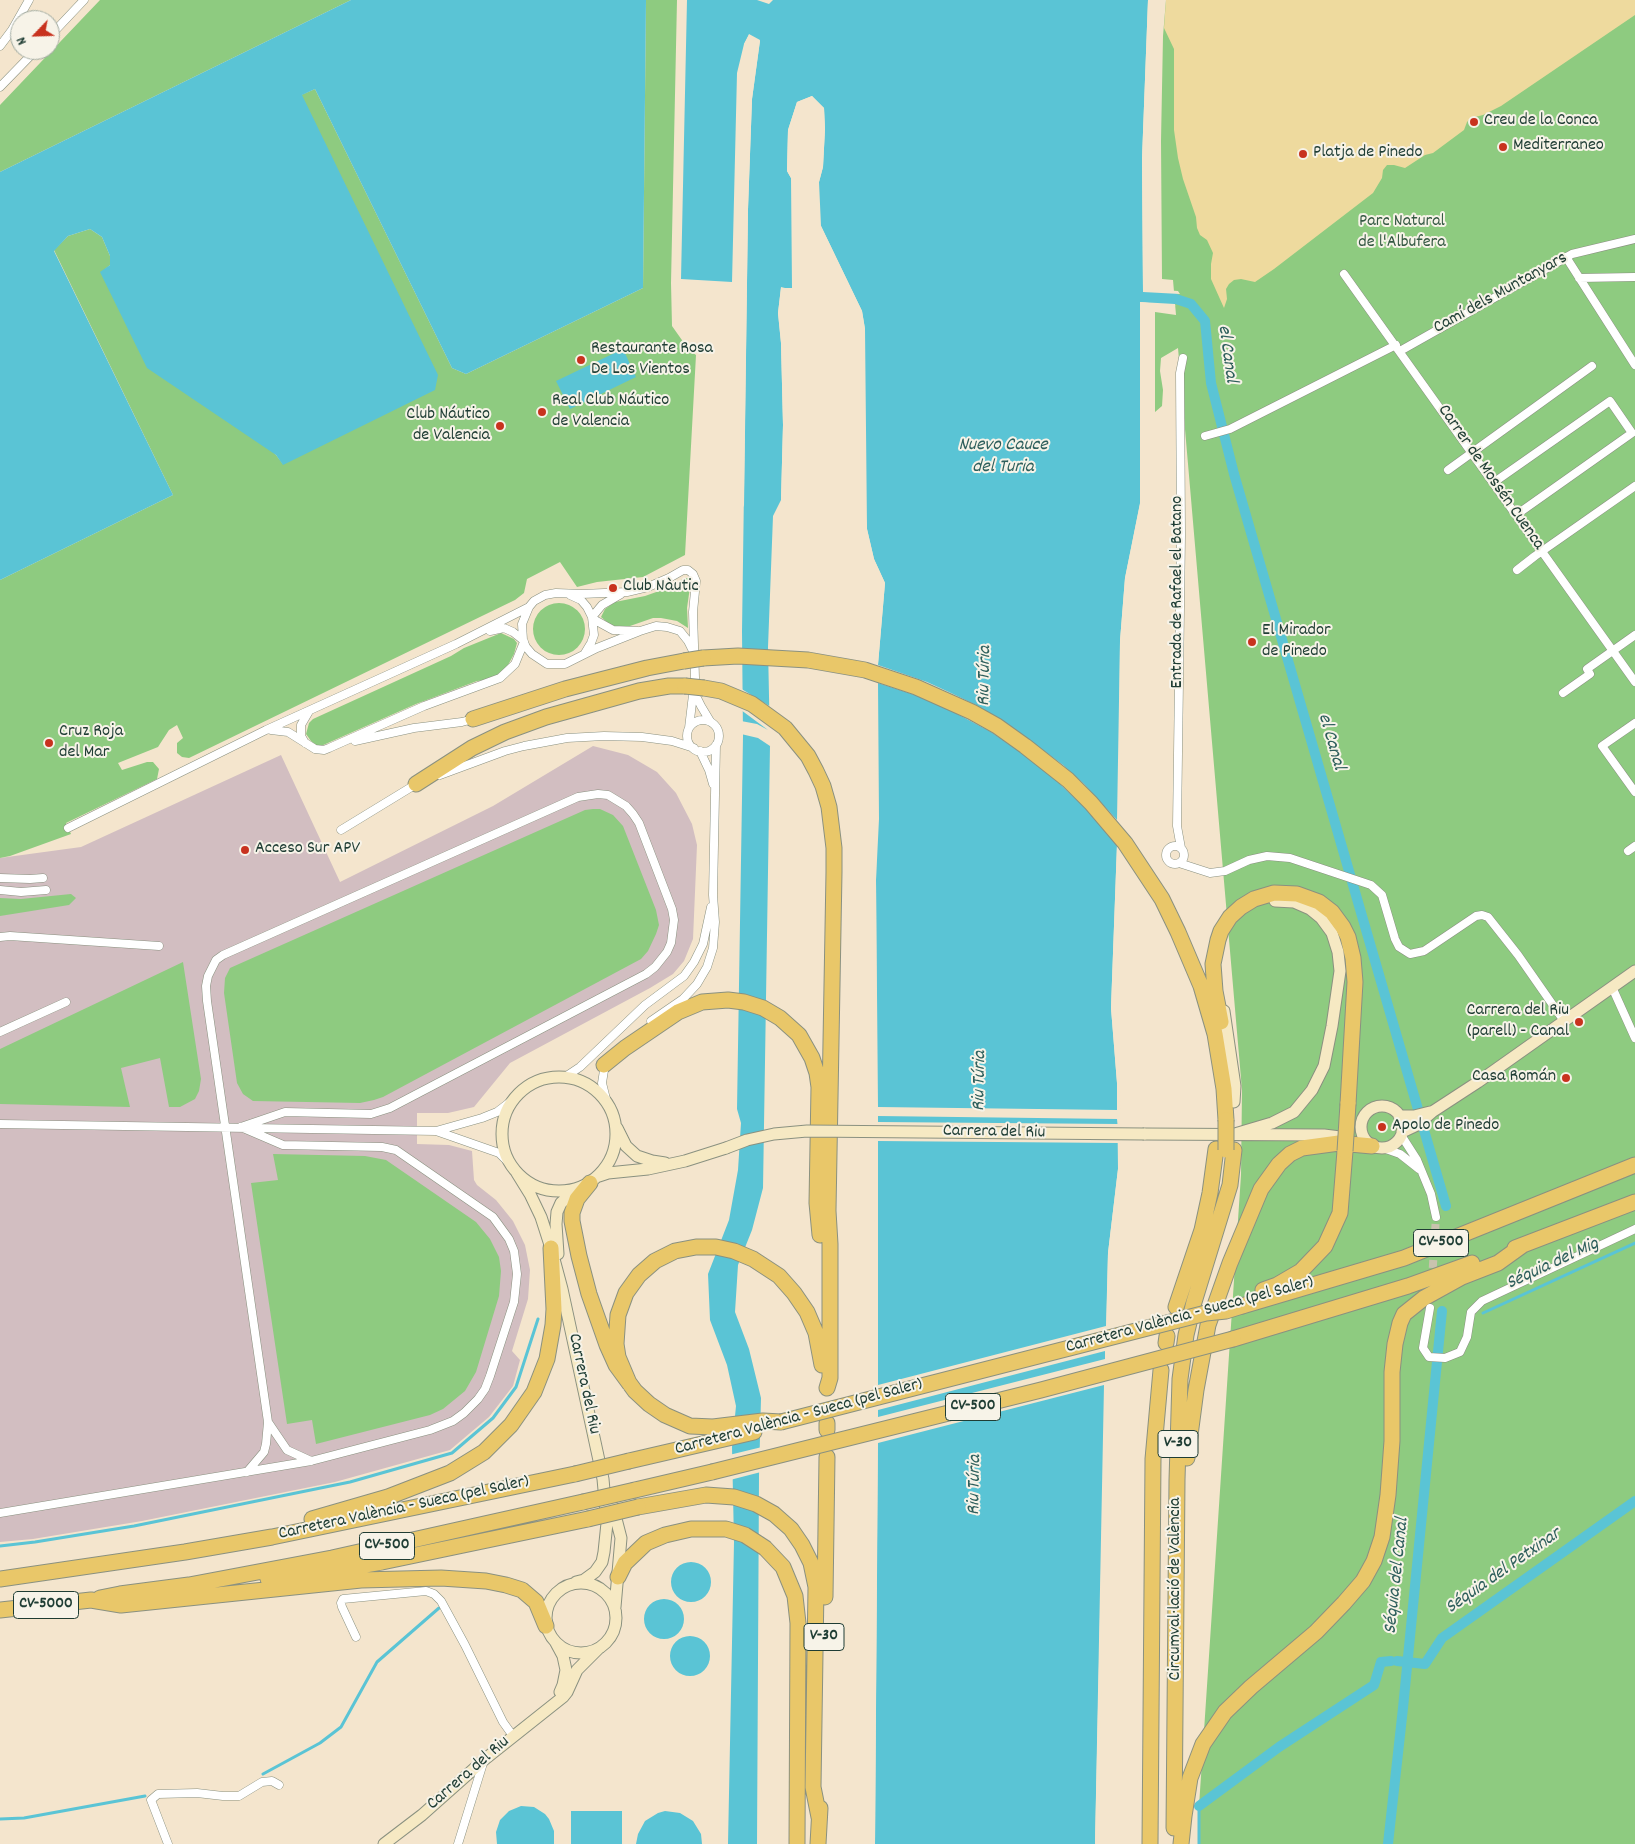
<!DOCTYPE html>
<html>
<head>
<meta charset="utf-8">
<style>
  body { margin:0 }
  #map { position:relative; width:1635px; height:1844px; overflow:hidden; background:#f4e5cd; font-family:Dekko,sans-serif }
  canvas { display:block }
  .north { position:absolute; left:10px; top:10px; width:50px; height:50px; box-sizing:border-box; background:#f7f3e8; border:1px solid #a1aaa0; border-radius:50%; rotate:246deg; font-size:14px; font-weight:700; line-height:20px; text-align:center; color:#1f3d34 }
  .north::after { content:''; display:block; margin:auto; width:18px; height:22px; background:#c8321e; clip-path:polygon(50% 0,100% 100%,50% 72%,0 100%) }
</style>
</head>
<body>
<div id="map">
<canvas width="1635" height="1844"></canvas>
<div class="north">N</div>
</div>
<script>
const c = document.querySelector('canvas').getContext('2d');
c.lineJoin = 'round';
function fillPath(path, color) { c.fillStyle = color; c.fill(path, 'evenodd'); }
const shape = rows => new Path2D(rows.map(r => 'M' + r).join(''));
function strokePath(path, color, width, dash) { c.strokeStyle = color; c.lineWidth = width; c.lineCap = dash ? 'butt' : 'round'; c.setLineDash(dash || []); c.stroke(path); }
function label(font, color, halo, rows, align = 'center') {
  c.font = font + ' Dekko,sans-serif'; c.lineWidth = 4; c.setLineDash([]); c.textBaseline = 'middle'; c.strokeStyle = halo; c.fillStyle = color; for (const [text, x, y, turn = 0] of rows) {
    c.save(); c.translate(x, y); c.rotate((+turn || 0) * Math.PI / 180); c.textAlign = isNaN(turn) ? turn : align; if (halo) c.strokeText(text, 0, 0); c.fillText(text, 0, 0); c.restore();
  }
}
fillPath(shape([
  [593,746,628,755,657,772,676,793,692,824,697,845,693,939,684,961,673,974,650,988,510,1063,474,1107,448,1113,417,1113,417,1144,449,1145,472,1151,474,1180,477,1185,496,1200,513,1221,525,1245,530,1270,528,1299,512,1351,520,1360,513,1386,489,1417,450,1450,335,1482,142,1521,33,1539,0,1542,0,858,81,847,281,755,340,882,493,806]
]), '#d2bec1');
fillPath(shape([
  [100,0,351,0,0,172,0,105],
  [646,0,677,0,671,283,672,326,689,350,696,355,685,555,643,577,597,582,577,587,560,562,527,579,524,593,515,600,189,758,182,757,177,753,177,743,183,738,177,725,169,730,158,747,118,763,122,770,147,762,153,762,159,769,157,779,66,823,71,834,10,856,0,858,0,580,173,495,54,250,68,236,90,229,102,237,110,256,110,265,101,273,276,455,283,464,313,120,301,95,315,89,452,368,466,374,643,288],
  [1166,0,1635,0,1635,1844,1199,1844,1199,1806,1241,1175,1242,1090,1178,348,1161,358,1160,371,1163,390,1162,406,1155,412,1155,312,1176,315,1173,280,1162,279,1161,141,1163,36],
  [685,578,688,578,691,580,687,608,688,628,677,621,661,618,653,618,630,626,616,627,608,623,601,617,605,609,615,602,645,596,662,590],
  '533 629a26 26 0 1 1 52 0a26 26 0 1 1-52 0Z',
  [501,633,514,639,517,643,514,654,507,667,499,675,487,680,477,681,416,704,321,746,316,745,311,741,306,734,309,723,313,719,451,656,464,648],
  [593,809,600,809,613,815,623,826,656,910,659,925,656,934,648,951,641,959,383,1097,374,1100,360,1103,253,1101,243,1094,237,1083,224,993,225,978,230,968,585,810],
  [71,894,76,898,69,905,0,916,0,898,21,899],
  [183,962,201,1079,199,1091,195,1099,180,1107,169,1107,160,1058,121,1068,130,1107,0,1104,0,1049],
  [273,1154,365,1156,386,1160,476,1222,490,1239,499,1257,501,1271,499,1296,476,1372,465,1391,443,1409,430,1415,316,1444,312,1420,287,1424,251,1183,278,1180]
]), '#8ecb80');
fillPath(shape([
  [1166,0,1635,0,1635,15,1501,106,1483,115,1471,118,1467,122,1464,130,1433,153,1425,155,1405,168,1394,165,1387,165,1383,170,1382,178,1373,193,1274,269,1255,282,1241,279,1234,280,1229,284,1226,289,1227,299,1224,308,1211,279,1211,264,1213,253,1207,240,1200,235,1197,228,1196,217,1183,179,1178,158,1174,130,1174,49,1164,28]
]), '#eeda9e');
fillPath(shape([
  [351,0,646,0,643,288,466,374,452,368,315,89,302,95,438,375,435,390,283,465,276,455,147,368,100,272,110,265,110,256,102,237,90,229,68,236,54,251,173,495,0,580,0,172],
  [687,0,757,0,769,4,773,0,1148,0,1142,159,1143,291,1177,293,1175,304,1140,302,1140,504,1125,578,1120,641,1119,789,1111,1008,1117,1083,1118,1169,1108,1253,1095,1844,875,1844,878,1392,876,880,878,664,885,583,874,559,867,529,865,329,862,311,821,226,819,182,823,167,825,129,824,108,812,96,797,102,788,130,787,171,791,178,792,288,781,288,778,313,781,343,783,425,781,500,773,516,768,647,770,745,763,1188,752,1230,738,1265,735,1312,749,1349,761,1398,759,1476,757,1844,728,1844,734,1542,732,1447,736,1406,727,1365,710,1320,708,1274,729,1220,738,1170,741,1123,737,1109,743,736,742,631,748,209,752,99,760,41,749,35,744,44,737,73,732,282,681,279],
  [623,349,636,377,570,409,556,381],
  '671 1582a20 20 0 1 1 40 0a20 20 0 1 1-40 0Z',
  '644 1619a20 20 0 1 1 40 0a20 20 0 1 1-40 0Z',
  '670 1656a20 20 0 1 1 40 0a20 20 0 1 1-40 0Z',
  [521,1806,534,1807,545,1814,549,1819,554,1831,554,1844,497,1844,496,1832,500,1820,509,1811],
  [571,1811,622,1811,622,1844,571,1844],
  [665,1811,680,1813,693,1821,701,1834,702,1844,636,1844,638,1834,645,1821,658,1813]
]), '#5ac4d5');
fillPath(shape([
  [1148,0,1151,0,1145,159,1146,289,1178,291,1180,294,1143,292,1142,159],
  [749,34,760,40,752,99,748,209,744,507,741,501,743,323,746,313,744,300,745,209,750,99,757,42,750,38,746,45,744,44],
  [812,96,824,108,825,129,823,167,819,182,818,177,820,166,823,129,821,109,811,99,799,104,791,131,790,170,793,178,791,178,787,171,788,130,797,102],
  [821,226,862,311,865,329,863,423,862,329,859,312,820,230],
  [781,287,785,288,785,290,783,290,780,313,783,343,785,425,784,496,781,500,783,425,781,343,778,313],
  [1140,302,1177,306,1142,305,1142,504,1128,578,1123,641,1121,789,1114,1008,1120,1083,1121,1169,1110,1253,1098,1844,1095,1844,1104,1385,878,1443,875,1844,872,1844,875,1392,874,880,876,819,875,664,882,584,871,559,864,529,864,497,867,529,874,559,885,583,878,665,927,682,951,693,978,706,1012,727,1063,765,1084,784,1117,820,1120,641,1125,578,1140,503],
  [878,683,918,696,948,709,991,732,1013,747,1038,764,1061,785,1084,807,1117,845,1111,1008,1117,1083,1117,1110,878,1107,876,880,879,819],
  [878,1116,1117,1119,1118,1124,878,1122],
  [878,1141,1118,1143,1118,1169,1108,1253,1106,1326,878,1385],
  [1105,1351,1105,1359,878,1417,878,1410],
  [740,688,771,707,773,748,758,738,741,734,741,721,757,724,768,730,741,710],
  [762,1447,761,1472,730,1480,729,1455]
]), '#f4e5cd');
strokePath(shape([
  [1483,1313,1635,1243],
  [0,1546,35,1542,134,1526,350,1482,452,1453,493,1418,516,1387,538,1319],
  [263,1774,320,1743,341,1727,377,1662,439,1608],
  [0,1819,24,1818,145,1796],
  [1199,1844,1199,1806]
]), '#5ac4d5', 3);
strokePath(shape([
  [1176,299,1191,304,1205,321,1211,383,1234,474,1446,1206],
  [1397,1661,1425,1664,1442,1638,1635,1501],
  [1199,1806,1279,1747,1374,1685,1381,1662,1391,1661],
  [1388,1844,1403,1708,1442,1311]
]), '#5ac4d5', 10);
strokePath(shape([
  [1432,1280,1436,1217]
]), '#c9c3ae', 8, [8, 4]);
const street = shape([
  [50,36,84,0],
  [0,46,12,30,29,0],
  [0,87,36,50],
  [1566,257,1635,365],
  [1344,274,1635,682],
  [1579,278,1635,277],
  [1400,351,1572,254,1635,239],
  [1205,436,1230,429,1396,345],
  [1448,470,1592,366],
  [1493,483,1610,401,1632,433,1516,515],
  [1517,570,1535,556,1635,486],
  [570,595,581,600,587,607,592,617,594,635,591,643,585,653],
  [592,617,602,605,621,594],
  [593,619,613,630,638,631],
  [490,631,504,628,513,632,523,640],
  [694,692,701,706,710,721],
  [1563,693,1590,674,1587,669,1635,635],
  '687 736a16 16 0 1 1 32 0a16 16 0 1 1-32 0Z',
  [1635,723,1602,746,1635,792],
  [689,728,695,678,693,612,696,581,693,574,688,570,683,570,669,578,648,587,627,592,582,594,556,593,545,595,534,601,529,607,522,624,523,640,526,647,532,654,547,664,565,664,597,648,640,631,656,626,667,627,680,631,688,641,694,653],
  [271,730,288,732,315,749,324,750,329,748,424,706,500,678,515,664,524,642],
  [355,741,414,728,462,722,473,719],
  [305,743,301,736,301,725,308,713],
  [700,751,709,770,713,784],
  [440,775,505,751,524,746,567,738,604,736,642,737,672,741,694,748],
  [68,828,266,730,456,644,529,607],
  [341,830,418,783],
  '1166 855a9 9 0 1 1 18 0a9 9 0 1 1-18 0Z',
  [1181,848,1177,826,1181,535,1180,373,1183,358],
  [1628,851,1635,846],
  [1179,863,1210,873,1225,871,1249,860,1267,856,1290,858,1371,885,1382,895,1395,939,1399,947,1410,954,1424,951,1476,916,1482,915,1488,917,1518,955,1564,1021],
  [0,878,30,879,43,878],
  [0,890,21,892,46,890],
  [0,937,10,936,159,946],
  [1612,987,1635,1038],
  [651,1021,683,999,697,984,707,967,713,948,715,922,713,895,716,745],
  [0,1032,66,1002],
  [605,1064,602,1083,607,1103],
  [565,1077,580,1067,645,1005,684,976,694,962,703,944,711,907],
  [0,1124,436,1131,482,1118,497,1112,514,1099],
  [241,1127,285,1112,371,1114,390,1108,646,974,655,967,667,952,671,943,674,920,672,909,639,823,633,814,626,806,608,795,598,794,578,797,223,955,216,960,208,976,206,986,207,1001,268,1422,266,1444,264,1452,247,1472],
  [436,1131,499,1153,511,1165],
  [1401,1135,1417,1160,1431,1194,1436,1217],
  [1383,1148,1400,1154,1419,1169],
  [1430,1308,1423,1348,1429,1357,1445,1358,1460,1352,1467,1337,1471,1312,1482,1301,1635,1229],
  [268,1422,287,1450,311,1461],
  [0,1513,311,1461,430,1430,453,1421,464,1413,478,1399,485,1389,490,1376,514,1302,517,1274,514,1251,509,1239,493,1217,396,1150,382,1147,283,1145,241,1127],
  [356,1637,342,1607,341,1603,343,1599,426,1591,434,1594,441,1601,465,1645,503,1722,513,1736],
  [168,1844,151,1800,158,1794,197,1793,223,1796,239,1796,262,1782,272,1781,279,1785],
  [458,1844,484,1760]
]);
const secondary = shape([
  [1224,1011,1235,1086,1234,1102],
  '502 1134a57 57 0 1 1 114 0a57 57 0 1 1-114 0Z',
  '1361 1127a21 21 0 1 1 42 0a21 21 0 1 1-42 0Z',
  [1399,1116,1414,1116,1430,1112],
  [617,1128,626,1146,637,1156,652,1161,665,1163],
  [1402,1132,1417,1125,1432,1112,1478,1082,1635,971],
  [1144,1134,1324,1135,1348,1138],
  [1228,1136,1272,1123,1294,1112,1312,1090,1324,1066,1332,1026,1340,971,1338,952,1332,933,1321,918,1310,909,1294,902,1275,901],
  [517,1173,530,1194,541,1217,551,1248,562,1289,603,1479,607,1523,604,1552,602,1562,595,1572,584,1580,576,1582],
  [599,1176,608,1173,648,1169,685,1161,726,1148],
  [558,1254,556,1224,557,1212,561,1203,575,1191],
  [613,1507,621,1538,615,1607],
  '546 1618a35 35 0 1 1 70 0a35 35 0 1 1-70 0Z',
  [556,1643,563,1656,566,1670,563,1685,560,1692],
  [384,1844,422,1815,485,1759,563,1697,567,1692,577,1670,598,1649]
]);
const highway = shape([
  [703,658,738,656,808,660,865,670,916,687,972,712,997,726,1025,746,1068,780,1091,803,1125,843,1162,899,1178,932,1201,986,1215,1034,1224,1089,1226,1120],
  [704,688,721,691,752,704,785,728,808,756,816,771,823,786,829,807,834,848,834,872,828,1211,830,1244,830,1378,827,1388],
  [473,719,565,689,647,668,684,661],
  [416,784,472,748,505,732,546,717,639,691,669,686,685,686],
  [1221,1022,1215,991,1213,964,1218,940,1221,931,1230,917,1241,907,1254,899,1274,893,1297,894,1319,902,1332,912,1343,927,1348,937,1353,958,1355,982,1348,1104],
  [604,1065,625,1048,678,1012,702,1002,728,1000,744,1002,763,1008,780,1018,799,1035,812,1058,817,1073,819,1087,817,1203,820,1235],
  [590,1183,577,1199,572,1213,572,1221,579,1256,589,1294,607,1345,616,1365,635,1391,649,1404,665,1415,690,1426,713,1427,763,1421,781,1422],
  [1515,1248,1635,1202],
  [1263,1290,1277,1285,1301,1271,1325,1246,1340,1213,1345,1151],
  [1242,1306,1404,1258,1635,1165],
  [1176,1307,1202,1230,1210,1193,1216,1149],
  [1233,1339,1408,1286,1472,1263],
  [1166,1343,1167,1336],
  [629,1383,618,1357,616,1344,618,1315,626,1293,639,1275,655,1261,675,1251,696,1247,716,1247,734,1251,753,1259,779,1276,794,1293,807,1312,816,1333,822,1365],
  [827,1430,827,1423],
  [1187,1458,1196,1390,1208,1325,1230,1263,1261,1189,1279,1164,1290,1154,1302,1148,1339,1143,1372,1146],
  [629,1461,754,1432],
  [635,1490,712,1472],
  [638,1507,706,1495,734,1497,756,1504,774,1514,791,1529,802,1545,811,1563,816,1587,813,1787,819,1817],
  [312,1519,388,1497,450,1473,484,1452,511,1425,534,1392,547,1359,553,1325,554,1309,551,1248],
  [618,1577,625,1563,646,1543,665,1535,691,1529,726,1529,745,1535,765,1548,783,1567,795,1596,798,1623,797,1844],
  [0,1579,185,1552,272,1537,575,1474],
  [268,1579,325,1572,382,1562,588,1519],
  [825,1597,827,1457],
  [100,1598,120,1594,189,1585,332,1558,583,1502],
  [0,1610,91,1600,121,1605,361,1580,441,1578,486,1581,506,1585,522,1590,536,1602,546,1626],
  [1174,1828,1177,1480,1180,1379,1186,1335,1194,1302,1230,1185,1234,1150],
  [818,1844,820,1808],
  [1150,1844,1153,1459,1161,1370],
  [1181,1844,1184,1816,1190,1778,1203,1744,1225,1712,1251,1687,1316,1632,1344,1603,1363,1581,1374,1561,1382,1537,1388,1495,1392,1441,1392,1372,1395,1344,1400,1323,1404,1314,1424,1298,1462,1277,1498,1263,1523,1245]
]);
strokePath(street, '#8a9180', 9);
strokePath(secondary, '#8a9180', 13);
strokePath(highway, '#8a9180', 17);
strokePath(street, '#fff', 8);
strokePath(secondary, '#f6e9c3', 11);
strokePath(highway, '#e9c769', 15);
const secondaryBridge = shape([
  [726,1148,747,1140,774,1134,807,1131,1144,1134]
]);
const highwayBridge = shape([
  [684,661,703,658],
  [685,686,704,688],
  [1226,1150,1226,1120],
  [1345,1151,1348,1104],
  [781,1422,1206,1313,1226,1311,1242,1306],
  [712,1472,1041,1390,1233,1339],
  [575,1474,629,1461],
  [583,1502,635,1490],
  [588,1519,638,1507]
]);
strokePath(secondaryBridge, '#8a9180', 13, []);
strokePath(highwayBridge, '#8a9180', 17, []);
strokePath(secondaryBridge, '#f6e9c3', 11);
strokePath(highwayBridge, '#e9c769', 15);
for (const [x, y, r, color] of [
  [1474,122,5,"#c8321e"],
  [1503,147,5,"#c8321e"],
  [1303,154,5,"#c8321e"],
  [581,360,5,"#c8321e"],
  [542,412,5,"#c8321e"],
  [500,426,5,"#c8321e"],
  [613,588,5,"#c8321e"],
  [1252,642,5,"#c8321e"],
  [49,743,5,"#c8321e"],
  [245,850,5,"#c8321e"],
  [1579,1022,5,"#c8321e"],
  [1566,1078,5,"#c8321e"],
  [1382,1127,5,"#c8321e"]
]) { const dot = new Path2D(); dot.arc(x, y, r, 0, 2 * Math.PI); c.fillStyle = color; c.fill(dot); strokePath(dot, '#f7f3e8', 2); }
for (const [x, y, w] of [
  [1441,1243,55],
  [973,1407,55],
  [1178,1444,40],
  [387,1546,55],
  [46,1605,65],
  [824,1637,40]
]) { const box = new Path2D(); box.roundRect(x - w / 2, y - 13.5, w, 27, 4); c.fillStyle = '#f7f3e8'; c.fill(box); strokePath(box, '#1f3d34', 1); }
label('bold 16px', '#1f3d34', null, [
  ["CV-500",1441,1243],
  ["CV-500",973,1407],
  ["V-30",1178,1444],
  ["CV-500",387,1546],
  ["CV-5000",46,1605],
  ["V-30",824,1637]
]);
label('18px', '#1f3d34', '#f7f3e8', [
  ["Creu de la Conca",1484,122],
  ["Mediterraneo",1513,147],
  ["Platja de Pinedo",1313,154],
  ["Restaurante Rosa",591,350],
  ["De Los Vientos",591,371],
  ["Real Club Náutico",552,402],
  ["de Valencia",552,423],
  ["Club Náutico",490,416,"right"],
  ["de Valencia",490,437,"right"],
  ["Club Nàutic",623,588],
  ["El Mirador",1262,632],
  ["de Pinedo",1262,653],
  ["Cruz Roja",59,733],
  ["del Mar",59,754],
  ["Acceso Sur APV",255,850],
  ["Carrera del Riu",1569,1012,"right"],
  ["(parell) - Canal",1569,1033,"right"],
  ["Casa Román",1556,1078,"right"],
  ["Apolo de Pinedo",1392,1127]
], 'left');
label('18px', '#355943', '#f7f3e8', [
  ["Parc Natural",1402,223],
  ["de l'Albufera",1402,244]
]);
label('18px', '#1f3d34', '#f7f3e8', [
  ["Camí dels Muntanyars",1501,294,-29],
  ["Carrer de Mossén Cuenca",1490,478,55],
  ["Entrada de Rafael el Batano",1179,592,-90],
  ["Carrera del Riu",994,1133,1],
  ["Carretera València - Sueca (pel Saler)",1190,1316,-15],
  ["Carrera del Riu",583,1384,78],
  ["Carretera València - Sueca (pel Saler)",799,1418,-15],
  ["Carretera València - Sueca (pel Saler)",404,1509,-12],
  ["Circumval·lació de València",1177,1589,-90],
  ["Carrera del Riu",469,1774,-41]
]);
label('italic 19px', '#2e5f5c', '#f7f3e8', [
  ["el Canal",1226,354,82],
  ["Nuevo Cauce",1003,446],
  ["del Turia",1003,468],
  ["Riu Túria",986,676,-89],
  ["el Canal",1330,742,74],
  ["Riu Túria",981,1081,-89],
  ["Séquia del Mig",1553,1265,-25],
  ["Riu Túria",976,1485,-89],
  ["Séquia del Petxinar",1504,1572,-35],
  ["Séquia del Canal",1398,1576,-84]
]);
</script>
</body>
</html>
